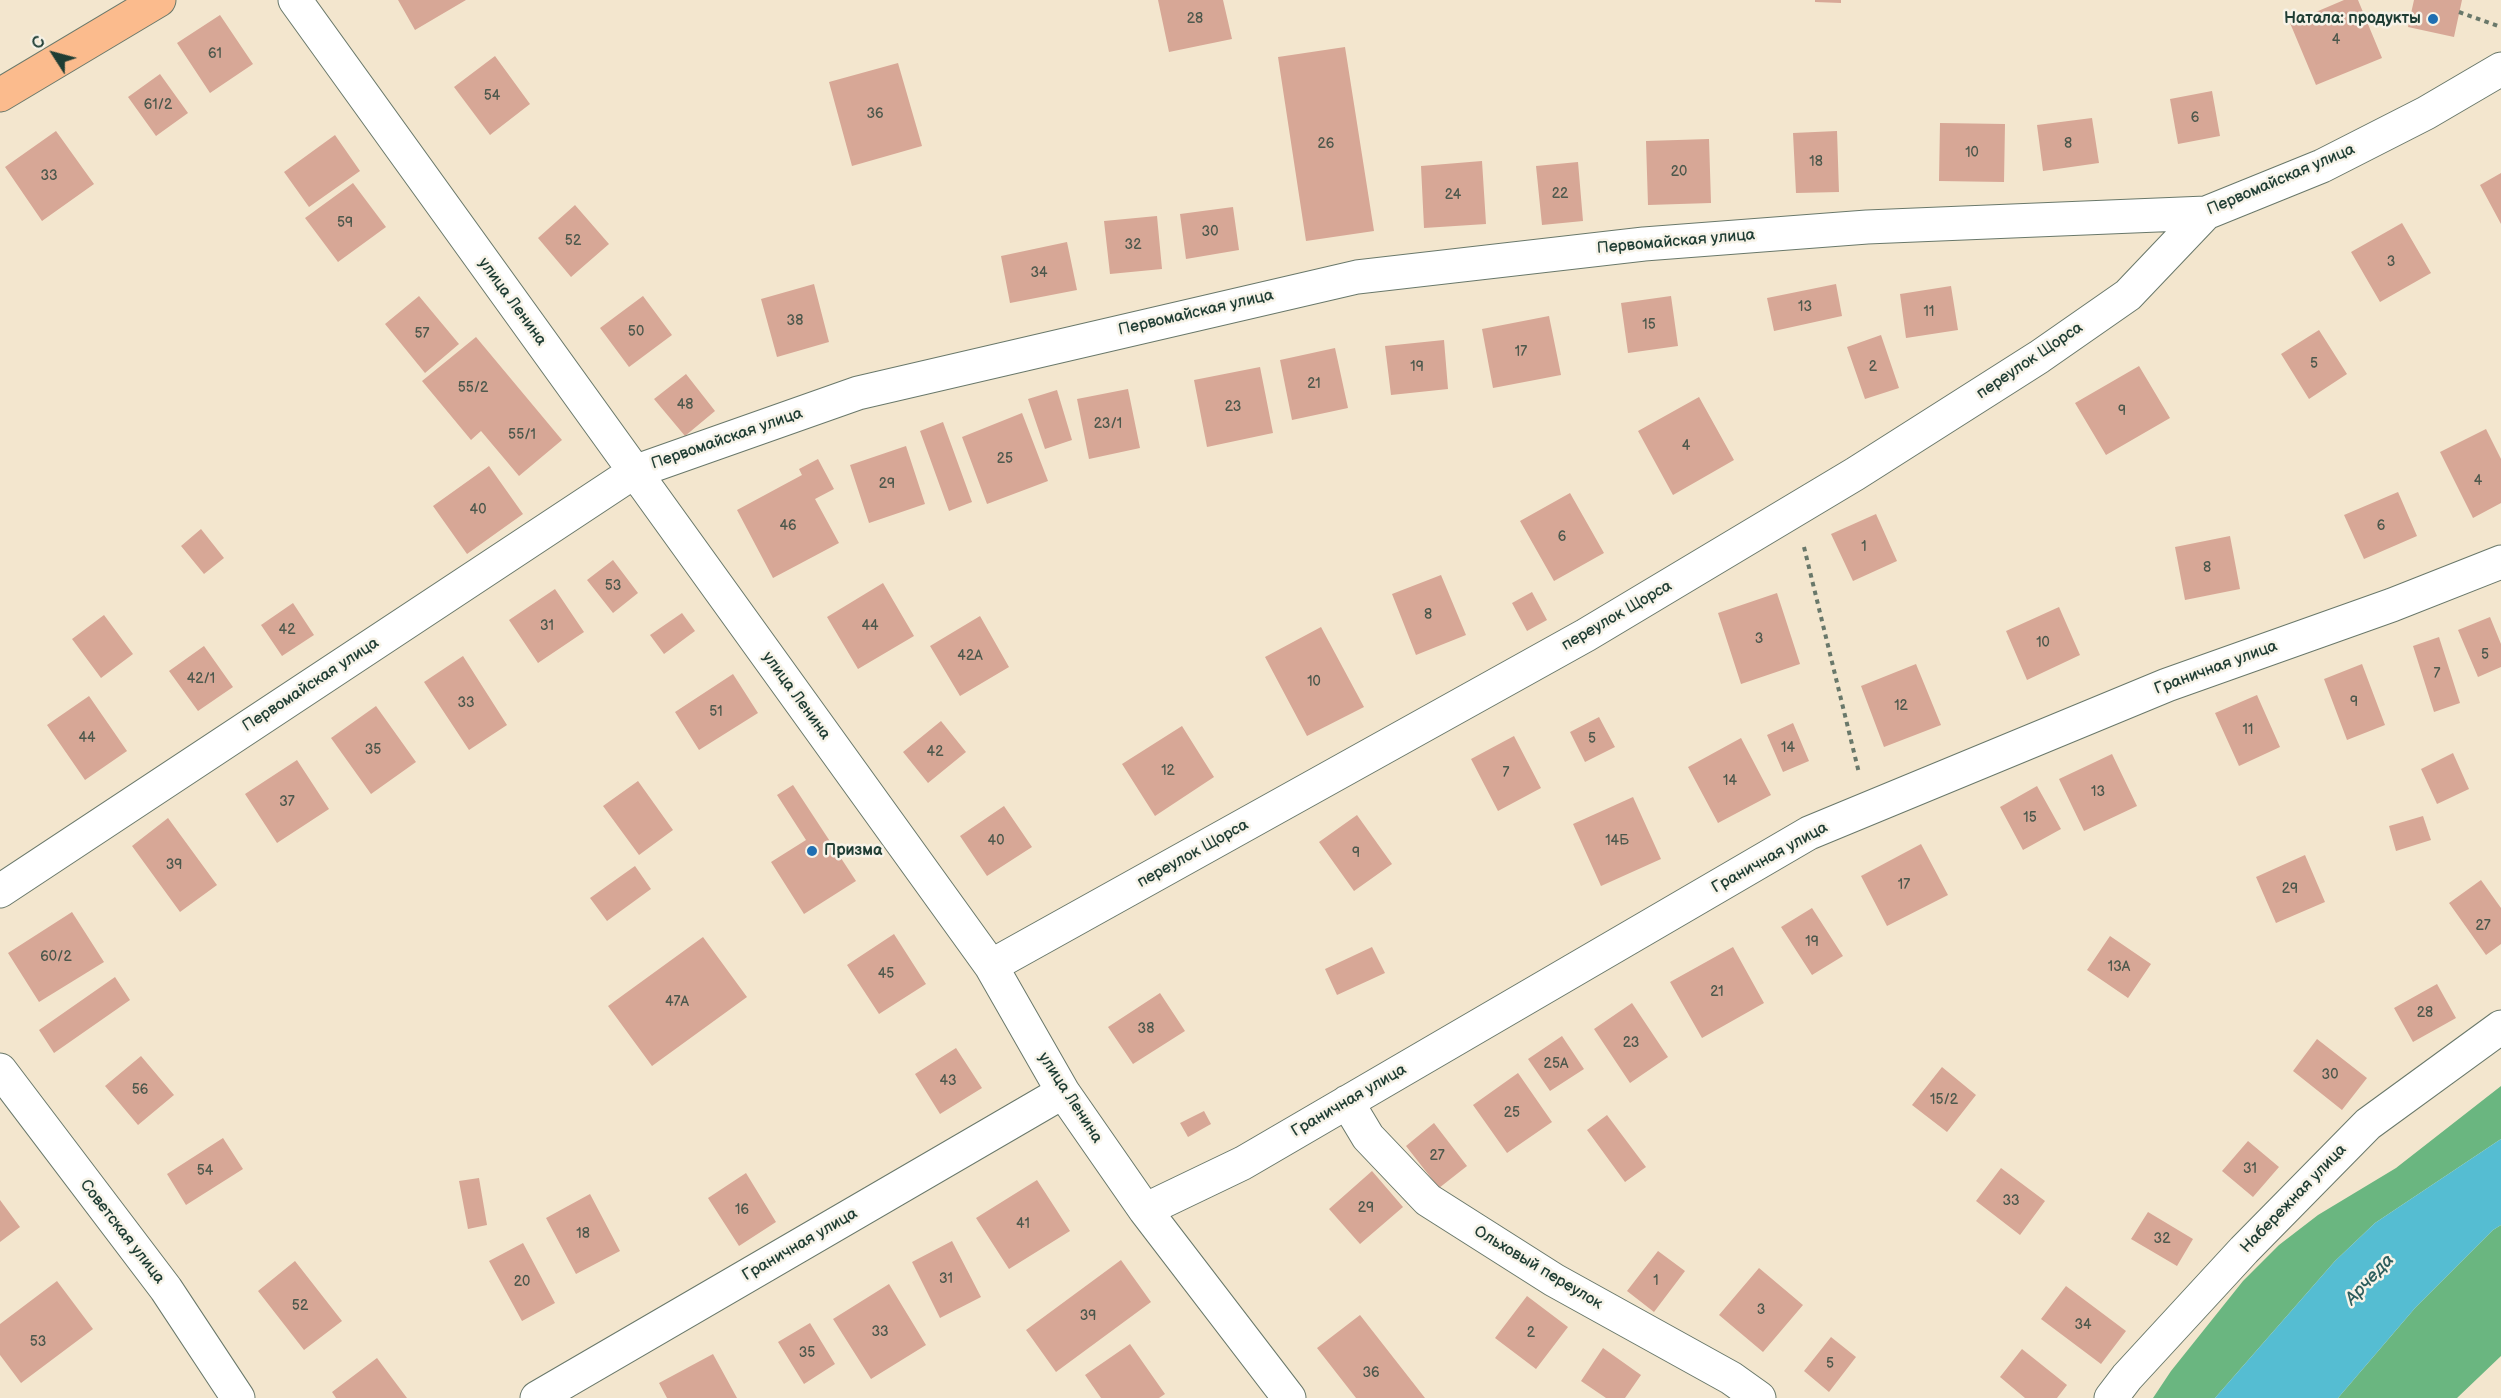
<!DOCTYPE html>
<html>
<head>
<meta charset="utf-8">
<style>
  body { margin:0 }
  #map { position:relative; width:2501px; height:1398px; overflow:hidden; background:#f3e6ce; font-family:"Balsamiq Sans",sans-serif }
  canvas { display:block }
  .north { position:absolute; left:24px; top:24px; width:60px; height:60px; -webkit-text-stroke:4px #f7f3e8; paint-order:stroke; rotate:306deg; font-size:16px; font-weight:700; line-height:24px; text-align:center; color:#1f3d34 }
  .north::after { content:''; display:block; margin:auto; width:21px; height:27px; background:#1f3d34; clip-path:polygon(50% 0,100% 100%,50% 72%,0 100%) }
</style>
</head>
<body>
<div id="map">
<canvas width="2501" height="1398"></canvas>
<div class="north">С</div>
</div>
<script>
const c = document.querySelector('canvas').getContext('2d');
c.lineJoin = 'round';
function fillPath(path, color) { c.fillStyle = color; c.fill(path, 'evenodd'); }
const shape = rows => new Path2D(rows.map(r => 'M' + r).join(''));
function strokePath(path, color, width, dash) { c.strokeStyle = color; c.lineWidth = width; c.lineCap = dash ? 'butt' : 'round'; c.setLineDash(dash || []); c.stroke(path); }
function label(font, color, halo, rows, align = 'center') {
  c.font = font + ' "Balsamiq Sans",sans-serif'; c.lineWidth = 5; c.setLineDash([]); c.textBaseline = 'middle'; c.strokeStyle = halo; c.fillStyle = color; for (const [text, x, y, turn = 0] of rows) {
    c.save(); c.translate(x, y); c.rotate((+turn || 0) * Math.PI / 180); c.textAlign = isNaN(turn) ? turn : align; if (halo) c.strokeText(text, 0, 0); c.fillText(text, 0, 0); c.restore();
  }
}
fillPath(shape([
  [2501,1086,2501,1139,2375,1223,2335,1261,2215,1398,2153,1398,2171,1371,2243,1281,2279,1245,2318,1215,2396,1168],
  [2501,1225,2501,1356,2457,1398,2338,1398,2415,1308,2493,1230]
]), '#6ab680');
fillPath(shape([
  [2501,1139,2501,1225,2493,1230,2415,1308,2338,1398,2215,1398,2335,1261,2375,1223]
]), '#55bdd2');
fillPath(shape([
  [398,0,466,0,415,30],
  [1158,0,1223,0,1232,39,1169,52],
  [1815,0,1841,0,1841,3,1815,2],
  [2344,0,2358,0,2382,58,2316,85,2290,23],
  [2414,0,2462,0,2454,37,2408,27],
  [220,15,253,64,210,93,177,43],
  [1345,47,1374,231,1306,241,1278,57],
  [495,56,530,104,490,135,454,87],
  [898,63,922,146,852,166,829,82],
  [160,74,188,113,156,136,128,97],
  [2212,91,2220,136,2178,144,2170,99],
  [2092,118,2099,163,2043,171,2037,125],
  [1940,123,2005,124,2004,182,1939,181],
  [56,131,94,184,42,221,5,167],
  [1837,131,1839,192,1796,193,1793,133],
  [335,135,360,171,309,207,284,172],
  [1709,139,1711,203,1648,205,1646,141],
  [1482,161,1486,224,1424,228,1421,166],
  [1578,162,1583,221,1542,225,1536,166],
  [2501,173,2501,224,2480,185],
  [353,183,386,227,338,262,305,218],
  [575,205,609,244,571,277,538,238],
  [1233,207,1239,250,1186,259,1180,214],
  [1157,216,1162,269,1110,274,1104,221],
  [2402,223,2431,273,2380,302,2351,252],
  [1067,242,1077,290,1010,303,1001,256],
  [814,284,829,342,777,357,761,299],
  [1836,284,1842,316,1774,331,1767,298],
  [1951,286,1958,330,1906,338,1900,294],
  [419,296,459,344,425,373,385,324],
  [643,296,672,335,629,367,600,328],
  [1671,296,1678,346,1628,353,1621,303],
  [1549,316,1561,375,1493,388,1482,329],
  [2319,330,2347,374,2309,399,2281,354],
  [1881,335,1899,388,1865,399,1847,347],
  [476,337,562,440,519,476,481,431,471,440,422,381],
  [1444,340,1448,389,1391,395,1385,346],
  [1335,348,1348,408,1292,420,1280,360],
  [2139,366,2170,418,2106,455,2075,403],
  [1260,367,1273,433,1207,447,1194,380],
  [686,374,715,411,685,436,654,399],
  [1128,389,1140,448,1089,459,1077,399],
  [1057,390,1072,440,1045,449,1028,399],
  [1699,397,1734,460,1673,495,1638,431],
  [1022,413,1048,481,987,504,962,437],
  [943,422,972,502,949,511,920,431],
  [2486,429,2501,459,2501,503,2473,518,2440,452],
  [906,446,925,504,869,523,850,465],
  [818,459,834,489,815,499,839,543,773,578,737,510,802,475,799,469],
  [489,466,523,514,467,554,433,506],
  [2398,492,2417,536,2364,559,2344,515],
  [1570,493,1604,553,1554,581,1520,521],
  [1876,514,1897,561,1853,581,1831,534],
  [201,529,224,558,204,574,181,546],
  [2230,536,2240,589,2185,600,2175,547],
  [613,560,638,593,613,613,587,580],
  [1441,575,1466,635,1416,655,1392,594],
  [883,583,914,636,858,669,827,617],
  [555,589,584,632,538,663,509,620],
  [1532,592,1547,620,1527,631,1512,603],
  [1777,593,1800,664,1741,684,1718,613],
  [293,603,314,635,282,656,261,625],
  [2059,607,2080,655,2027,680,2006,631],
  [682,613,695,631,664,654,650,635],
  [104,615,133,654,101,678,72,639],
  [980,616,1009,667,960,696,930,646],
  [2490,617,2501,644,2501,667,2478,677,2458,630],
  [1321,627,1364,707,1307,736,1265,657],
  [2439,637,2460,703,2434,712,2413,646],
  [204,646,233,687,198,711,169,671],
  [463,656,507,725,469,750,424,682],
  [1916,664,1941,725,1884,747,1861,686],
  [2362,664,2385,725,2347,740,2324,679],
  [733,674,758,713,699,750,675,712],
  [2257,695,2280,747,2239,766,2215,713],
  [89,696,127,751,85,780,47,725],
  [376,706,416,762,371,794,331,738],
  [1599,717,1615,747,1585,762,1570,732],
  [941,721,966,752,928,783,903,752],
  [1793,723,1809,761,1783,772,1767,735],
  [1182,726,1214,777,1155,816,1122,764],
  [1514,736,1541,788,1498,811,1471,759],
  [1741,738,1771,795,1718,823,1688,767],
  [2453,753,2469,789,2437,804,2421,769],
  [2112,754,2137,806,2084,831,2059,779],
  [297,760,329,809,277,843,245,794],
  [638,781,673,830,639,855,603,806],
  [793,785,856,881,804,914,771,862,806,840,777,795],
  [2037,786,2061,829,2023,850,2000,807],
  [1633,797,1661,859,1601,886,1573,824],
  [1004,806,1032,847,987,876,960,836],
  [1357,815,1392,864,1354,891,1319,842],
  [2423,816,2431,840,2396,851,2389,826],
  [168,818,217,885,180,912,132,846],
  [1921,844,1948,895,1887,926,1861,876],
  [2305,855,2325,902,2276,923,2256,877],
  [635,866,651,889,607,921,590,898],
  [2481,880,2501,908,2501,944,2486,955,2449,903],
  [1812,908,1843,956,1812,975,1781,927],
  [72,912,104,962,39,1002,8,953],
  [894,934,926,984,879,1014,847,965],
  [2110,936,2151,964,2128,998,2087,970],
  [703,937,747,997,652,1066,608,1006],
  [1372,947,1385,973,1337,995,1325,969],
  [1733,947,1764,1003,1702,1038,1670,982],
  [115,977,130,1000,54,1053,39,1030],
  [2437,984,2456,1018,2413,1042,2394,1008],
  [1160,993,1185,1031,1133,1064,1108,1027],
  [1632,1003,1668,1057,1630,1083,1594,1029],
  [1562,1036,1584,1069,1550,1091,1528,1059],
  [2317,1039,2367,1078,2342,1110,2293,1071],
  [956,1048,982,1088,940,1114,915,1074],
  [141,1056,174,1095,138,1125,105,1086],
  [1942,1067,1976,1095,1947,1132,1912,1105],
  [1518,1073,1552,1122,1507,1153,1473,1105],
  [1204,1111,1211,1124,1188,1137,1180,1123],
  [1607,1115,1646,1167,1625,1182,1587,1130],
  [1434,1123,1467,1166,1439,1188,1406,1146],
  [223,1138,243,1169,186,1205,167,1174],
  [2248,1141,2279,1167,2253,1197,2222,1171],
  [2001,1168,2045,1201,2020,1235,1976,1201],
  [1372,1171,1403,1207,1360,1244,1329,1209],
  [746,1173,776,1222,739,1246,708,1198],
  [479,1178,487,1225,468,1229,459,1181],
  [1037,1180,1070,1231,1009,1269,976,1218],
  [590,1194,620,1251,576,1274,546,1218],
  [0,1200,20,1227,0,1242],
  [2148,1212,2193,1239,2177,1266,2131,1239],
  [952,1241,981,1297,940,1318,912,1262],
  [523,1243,555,1303,522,1321,489,1261],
  [1658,1251,1685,1271,1654,1312,1627,1291],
  [1121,1260,1151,1302,1056,1372,1026,1330],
  [295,1261,342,1321,304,1350,258,1291],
  [1759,1268,1803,1305,1763,1352,1719,1315],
  [57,1281,93,1329,21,1383,0,1355,0,1324],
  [889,1284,926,1345,871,1379,833,1319],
  [2066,1286,2126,1331,2101,1364,2041,1319],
  [1527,1296,1568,1327,1536,1369,1495,1338],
  [1360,1315,1425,1398,1356,1398,1317,1348],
  [810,1323,835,1364,804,1384,778,1342],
  [1831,1337,1856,1357,1829,1392,1804,1371],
  [1130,1344,1165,1394,1159,1398,1101,1398,1085,1375],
  [1603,1348,1641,1375,1625,1398,1606,1398,1581,1381],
  [2022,1349,2067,1385,2057,1398,2025,1398,2000,1377],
  [713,1354,737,1398,667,1398,659,1383],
  [377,1358,407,1398,336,1398,332,1392]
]), '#d7a796');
const minor = shape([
  [295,0,991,966,1063,1092,1145,1210,1289,1398],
  [0,891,634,472,858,393,1357,277,1644,244,1867,227,2206,213,2322,166,2426,113,2501,69],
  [991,966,1586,635,1855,474,2039,357,2128,295,2206,213],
  [0,1070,166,1289,238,1398],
  [1347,1102,1368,1137,1428,1200,1554,1280,1731,1378,1759,1398],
  [1145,1210,1243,1163,1809,833,2167,685,2392,605,2501,562],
  [537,1398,1063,1092],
  [2111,1398,2127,1377,2244,1250,2368,1124,2501,1027]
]);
const primary = shape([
  [0,95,159,0]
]);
strokePath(minor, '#69786a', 35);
strokePath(primary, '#69786a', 35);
strokePath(shape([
  [2459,12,2501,27],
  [1804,547,1859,773]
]), '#69786a', 4, [4.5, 4.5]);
strokePath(minor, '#fff', 33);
strokePath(primary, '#fbbb8d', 33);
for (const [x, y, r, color] of [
  [2433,19,6,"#1f6fb2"],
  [812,851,6,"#1f6fb2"]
]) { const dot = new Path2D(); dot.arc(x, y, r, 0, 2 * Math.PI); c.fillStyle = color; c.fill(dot); strokePath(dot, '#f7f3e8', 2); }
label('14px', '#4d584c', null, [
  ["28",1195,19],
  ["4",2336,40],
  ["61",215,54],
  ["54",492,96],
  ["61/2",158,105],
  ["36",875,114],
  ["6",2195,118],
  ["26",1326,144],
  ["8",2068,144],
  ["10",1972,153],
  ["18",1816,162],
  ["20",1679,172],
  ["33",49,176],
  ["22",1560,194],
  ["24",1453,195],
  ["59",345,223],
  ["30",1210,232],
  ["52",573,241],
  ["32",1133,245],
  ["3",2391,262],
  ["34",1039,273],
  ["13",1805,307],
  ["11",1929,312],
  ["38",795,321],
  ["15",1649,325],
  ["50",636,332],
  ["57",422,334],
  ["17",1521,352],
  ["5",2314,364],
  ["19",1417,367],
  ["2",1873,367],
  ["21",1314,384],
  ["55/2",473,388],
  ["48",685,405],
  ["23",1233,407],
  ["9",2122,411],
  ["23/1",1108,424],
  ["55/1",522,435],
  ["4",1686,446],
  ["25",1005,459],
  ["4",2478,481],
  ["29",887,484],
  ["40",478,510],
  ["46",788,526],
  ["6",2381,526],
  ["6",1562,537],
  ["1",1864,547],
  ["8",2207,568],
  ["53",613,586],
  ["8",1428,615],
  ["31",547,626],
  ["44",870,626],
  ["42",287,630],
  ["3",1759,639],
  ["10",2043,643],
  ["5",2485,655],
  ["42А",970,656],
  ["7",2437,674],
  ["42/1",201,679],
  ["10",1314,682],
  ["9",2354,702],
  ["33",466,703],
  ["12",1901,706],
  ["51",716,712],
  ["11",2248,730],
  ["44",87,738],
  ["5",1592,739],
  ["14",1788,748],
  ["35",373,750],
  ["42",935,752],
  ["12",1168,771],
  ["7",1506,773],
  ["14",1730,781],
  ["13",2098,792],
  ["37",287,802],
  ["15",2030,818],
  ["40",996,841],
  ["14Б",1617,841],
  ["9",1356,853],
  ["39",174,865],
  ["17",1904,885],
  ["29",2290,889],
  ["27",2483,926],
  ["19",1812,942],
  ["60/2",56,957],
  ["13А",2119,967],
  ["45",886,974],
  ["21",1717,992],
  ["47А",677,1002],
  ["28",2425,1013],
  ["38",1146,1029],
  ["23",1631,1043],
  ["25А",1556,1064],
  ["30",2330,1075],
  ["43",948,1081],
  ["56",140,1090],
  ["15/2",1944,1100],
  ["25",1512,1113],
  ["27",1437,1156],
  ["31",2250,1169],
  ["54",205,1171],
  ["33",2011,1201],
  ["29",1366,1208],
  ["16",742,1210],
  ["41",1023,1224],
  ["18",583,1234],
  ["32",2162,1239],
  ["31",946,1279],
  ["1",1656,1281],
  ["20",522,1282],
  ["52",300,1306],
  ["3",1761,1310],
  ["39",1088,1316],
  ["34",2083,1325],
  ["33",880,1332],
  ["2",1531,1333],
  ["53",38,1342],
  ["35",807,1353],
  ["5",1830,1364],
  ["36",1371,1373]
]);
label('bold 16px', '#1f3d34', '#f7f3e8', [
  ["Натала: продукты",2421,19],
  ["Призма",824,851,"left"]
], 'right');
label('16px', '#1f3d34', '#f7f3e8', [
  ["Первомайская улица",2281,180,-23],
  ["Первомайская улица",1676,242,-5],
  ["улица Ленина",512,302,54],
  ["Первомайская улица",1196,313,-13],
  ["переулок Щорса",2030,361,-34],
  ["Первомайская улица",727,439,-19],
  ["переулок Щорса",1617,616,-30],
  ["Граничная улица",2216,668,-20],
  ["Первомайская улица",311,685,-33],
  ["улица Ленина",796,696,54],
  ["переулок Щорса",1193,854,-29],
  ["Граничная улица",1770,858,-29],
  ["улица Ленина",1070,1098,57],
  ["Граничная улица",1349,1101,-30],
  ["Набережная улица",2294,1199,-46],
  ["Советская улица",122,1232,52],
  ["Граничная улица",800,1245,-30],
  ["Ольховый переулок",1538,1268,31]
]);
label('italic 18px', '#2c5d5c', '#f7f3e8', [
  ["Арчеда",2370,1280,-47]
]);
</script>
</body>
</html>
